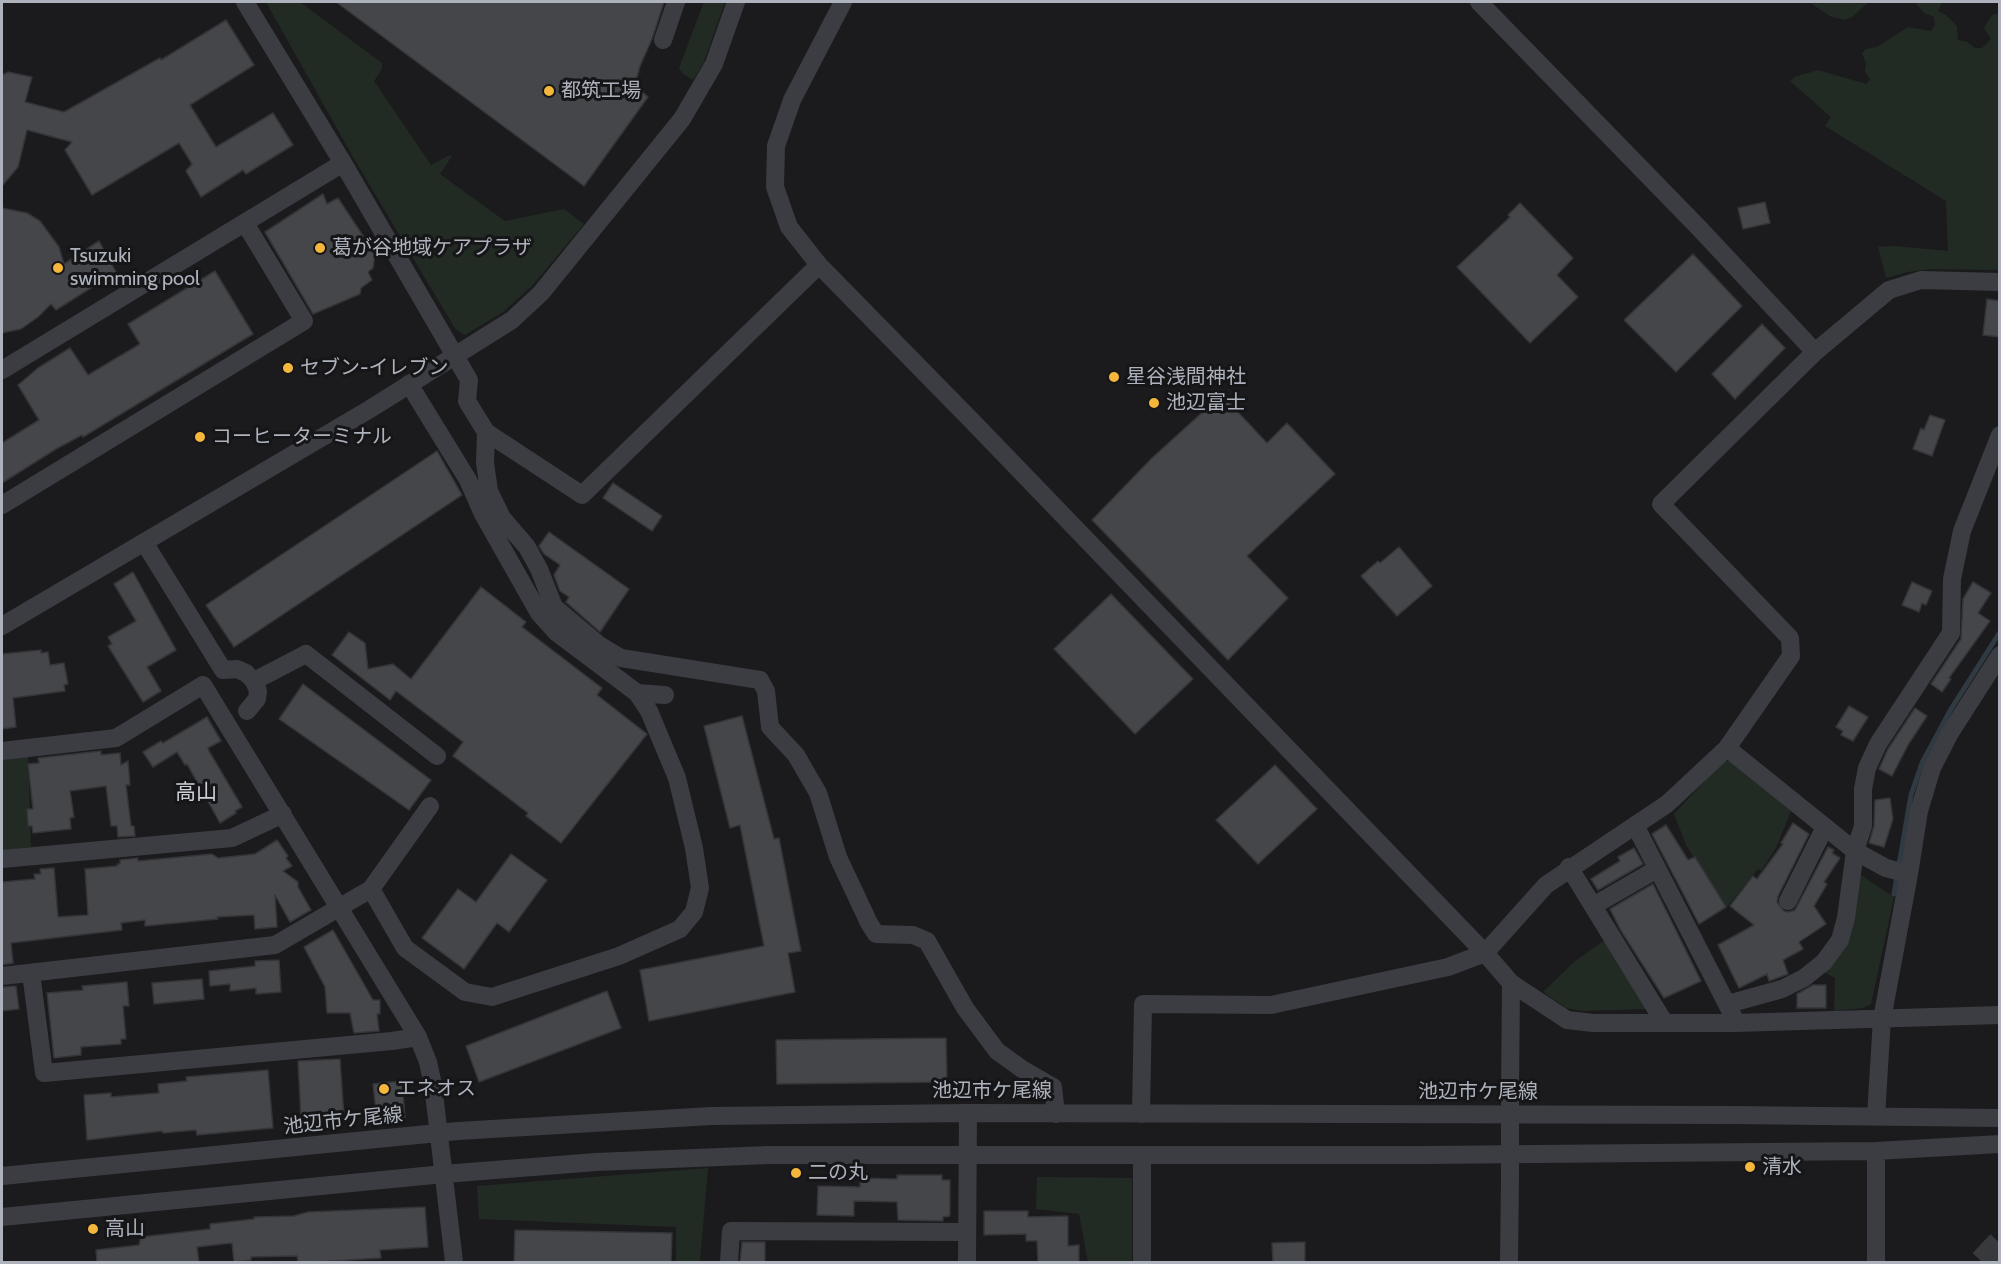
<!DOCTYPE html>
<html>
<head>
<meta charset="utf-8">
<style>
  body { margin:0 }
  #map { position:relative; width:2001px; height:1264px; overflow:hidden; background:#1b1b1d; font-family:Cabin,sans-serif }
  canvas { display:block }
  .frame { position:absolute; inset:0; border:3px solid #adb2bc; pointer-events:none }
</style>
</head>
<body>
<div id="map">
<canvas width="2001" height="1264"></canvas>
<div class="frame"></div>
</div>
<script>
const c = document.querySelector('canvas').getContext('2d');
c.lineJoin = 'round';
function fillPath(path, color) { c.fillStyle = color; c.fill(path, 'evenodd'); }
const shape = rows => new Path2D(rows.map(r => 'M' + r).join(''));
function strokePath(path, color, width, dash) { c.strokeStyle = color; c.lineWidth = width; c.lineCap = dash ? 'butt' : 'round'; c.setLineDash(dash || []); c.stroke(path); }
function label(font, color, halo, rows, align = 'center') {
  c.font = font + ' Cabin,"Noto Sans JP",sans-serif'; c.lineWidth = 6; c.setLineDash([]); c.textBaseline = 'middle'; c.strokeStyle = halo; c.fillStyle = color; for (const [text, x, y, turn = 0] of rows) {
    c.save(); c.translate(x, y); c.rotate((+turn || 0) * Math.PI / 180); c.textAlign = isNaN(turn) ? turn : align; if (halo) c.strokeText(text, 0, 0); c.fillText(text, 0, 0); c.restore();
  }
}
fillPath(shape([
  [266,2,300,2,382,63,382,69,374,81,431,165,450,155,452,156,440,174,505,221,564,209,584,224,532,286,503,312,465,335,456,330,353,157],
  [704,2,725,2,703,64,693,80,683,74,679,68],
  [1809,2,1869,2,1852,17,1844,20,1830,16],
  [1915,2,1942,2,1938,11,1946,15,1957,26,1958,40,1967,42,1975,48,1982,48,1991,39,1984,28,1992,15,1999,13,1999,270,1931,269,1907,272,1886,278,1878,247,1894,246,1948,251,1946,201,1825,126,1831,117,1790,81,1795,77,1818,70,1866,84,1870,79,1865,71,1866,63,1862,53,1866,49,1877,47,1908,27,1931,31,1935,25,1934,17,1924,13],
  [28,755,31,847,2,851,2,760],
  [1723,761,1731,761,1791,811,1776,848,1761,871,1758,869,1725,909,1686,845,1674,814],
  [1856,872,1894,897,1871,1004,1864,1008,1834,1011,1835,978,1822,971],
  [1606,939,1646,1009,1582,1011,1566,1008,1543,992,1574,962],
  [708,1168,700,1262,676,1262,676,1227,479,1219,477,1186],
  [1037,1177,1132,1178,1132,1262,1088,1262,1079,1214,1036,1209]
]), '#222b23');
strokePath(shape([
  [1894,894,1911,795,1922,763,1951,709,2000,632]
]), '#303a42', 5);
const building = shape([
  [336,2,664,2,652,39,640,66,635,85,648,97,584,186,336,2],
  [226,20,254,65,190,105,216,147,273,113,293,145,246,174,243,170,201,197,186,171,192,164,179,143,92,195,65,150,72,142,27,130,18,167,2,186,2,75,8,72,32,77,25,102,64,112,160,58,161,60,226,20],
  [323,194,327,204,338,198,375,254,373,268,368,272,372,280,361,288,360,294,313,314,265,232,323,194],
  [1765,202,1770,223,1743,229,1738,208,1765,202],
  [1520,203,1573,258,1557,275,1578,297,1530,343,1457,267,1510,217,1508,215,1520,203],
  [2,208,27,213,40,221,59,247,64,264,99,241,116,272,56,310,51,304,38,317,21,329,2,333,2,208],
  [1693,254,1742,306,1676,372,1624,320,1693,254],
  [215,271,253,334,83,437,82,435,56,449,2,483,2,443,39,420,18,385,38,368,70,348,88,375,140,344,128,324,215,271],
  [1987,299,2000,301,2000,337,1983,335,1987,299],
  [1762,324,1785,348,1735,399,1712,374,1762,324],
  [1220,393,1267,443,1287,423,1335,474,1247,556,1288,598,1228,660,1092,520,1152,458,1206,409,1205,407,1220,393],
  [1930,415,1945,420,1932,456,1913,449,1921,428,1924,430,1930,415],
  [437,451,462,495,234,647,206,605,437,451],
  [613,483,662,516,652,531,603,498,613,483],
  [549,532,629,589,600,632,566,602,569,597,560,591,554,575,560,565,544,554,539,546,549,532],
  [1399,547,1432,586,1397,616,1361,576,1378,561,1380,563,1399,547],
  [133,572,176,650,147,667,161,691,143,702,108,646,112,644,108,637,136,621,114,584,133,572],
  [1912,582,1932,591,1926,605,1922,603,1919,612,1902,605,1912,582],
  [1973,582,1991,593,1978,613,1990,621,1949,678,1951,679,1942,692,1931,684,1961,639,1963,599,1973,582],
  [481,587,526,622,522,627,602,688,597,695,647,734,561,843,526,816,528,813,453,756,463,742,396,691,390,700,332,655,349,632,365,643,368,669,393,664,411,679,481,587],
  [1111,594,1193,679,1135,734,1054,649,1111,594],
  [41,650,41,653,48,652,50,665,64,663,68,684,64,685,65,691,13,698,16,727,2,729,2,654,41,650],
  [303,684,431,780,409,810,279,719,303,684],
  [1849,706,1868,717,1853,741,1841,735,1843,731,1836,727,1849,706],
  [1915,708,1927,716,1908,745,1892,776,1879,769,1888,749,1915,708],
  [742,716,774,839,779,838,801,951,788,953,795,992,649,1021,640,970,764,946,740,825,730,828,704,726,742,716],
  [207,717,221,741,208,748,209,751,242,807,235,811,236,813,220,823,187,764,185,765,177,752,153,767,143,752,161,741,163,743,207,717],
  [101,751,101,755,120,753,121,765,128,761,130,785,126,785,131,826,134,826,135,836,118,837,117,826,111,826,106,786,70,791,74,817,70,818,71,829,33,833,32,826,28,826,27,809,33,809,28,764,39,763,38,758,101,751],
  [1275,765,1317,809,1258,864,1216,820,1275,765],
  [1890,798,1893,819,1884,847,1869,843,1874,826,1875,800,1890,798],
  [1793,823,1809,834,1778,896,1777,902,1784,911,1789,912,1795,910,1828,847,1834,850,1832,853,1840,858,1824,882,1827,884,1814,906,1826,924,1799,942,1803,949,1783,960,1788,974,1769,981,1767,974,1739,988,1718,945,1754,925,1730,906,1753,876,1757,879,1783,844,1781,843,1793,823],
  [1666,825,1688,860,1695,857,1726,907,1699,924,1652,834,1666,825],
  [277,840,288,856,286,858,292,866,283,871,298,882,298,887,311,910,290,922,275,895,277,927,255,929,254,915,217,917,218,919,145,926,145,920,121,923,122,930,11,943,13,963,2,965,2,882,35,879,34,874,41,874,40,869,54,868,58,917,88,915,85,869,117,866,117,864,120,864,120,860,138,858,138,861,212,854,218,858,255,854,277,840],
  [1634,848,1643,864,1598,890,1591,879,1620,861,1618,857,1634,848],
  [511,854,547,880,509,932,497,923,464,969,422,938,458,889,476,902,511,854],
  [1653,884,1701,981,1664,998,1620,929,1610,909,1653,884],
  [333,930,373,1000,380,1000,380,1014,377,1014,379,1031,354,1033,350,1013,327,1013,325,987,304,947,333,930],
  [279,960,281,992,256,994,256,988,230,991,230,984,210,986,209,971,255,966,255,961,279,960],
  [202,979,204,999,154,1004,152,983,202,979],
  [127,982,129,1006,123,1006,126,1039,121,1039,121,1044,81,1047,81,1055,54,1058,47,993,83,990,82,986,127,982],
  [1813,985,1826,985,1826,1008,1797,1008,1797,994,1813,985],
  [16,986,19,1009,2,1011,2,987,16,986],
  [607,991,621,1028,479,1082,466,1046,607,991],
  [946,1038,947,1082,777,1084,776,1040,946,1038],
  [340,1059,344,1117,301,1119,298,1061,340,1059],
  [268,1070,273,1128,197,1135,196,1130,163,1133,162,1131,87,1140,84,1095,111,1093,111,1097,159,1093,158,1084,187,1081,186,1077,268,1070],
  [402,1081,405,1118,377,1122,373,1084,402,1081],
  [897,1175,942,1175,942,1180,950,1180,950,1216,943,1217,943,1221,898,1220,897,1202,854,1201,854,1216,817,1215,818,1186,860,1187,860,1178,897,1179,897,1175],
  [425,1207,428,1247,380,1250,381,1258,298,1263,297,1256,251,1257,251,1260,234,1262,232,1243,197,1247,199,1263,97,1263,96,1250,139,1245,141,1237,210,1229,210,1224,254,1219,254,1217,294,1216,308,1212,425,1207],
  [984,1211,1028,1211,1028,1217,1068,1216,1068,1246,1079,1245,1079,1263,1038,1263,1037,1241,1026,1241,1026,1234,984,1235,984,1211],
  [515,1230,672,1233,671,1263,514,1263,515,1230],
  [742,1242,765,1242,765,1263,740,1263,742,1242],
  [1305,1242,1305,1263,1273,1263,1272,1243,1305,1242]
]);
fillPath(building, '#45464a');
strokePath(building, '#353539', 1.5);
strokePath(shape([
  [1982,1262,2000,1243]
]), '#38393d', 26, [26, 13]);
strokePath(shape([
  [245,2,343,163,469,380,467,401,486,432,582,495,819,265],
  [843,2,792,100,776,146,775,187,789,227,819,265,973,422,1485,953,1511,983,1567,1020,1593,1023,1735,1023,2000,1015],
  [1479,2,1700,229,1815,352],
  [663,40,676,2],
  [2,370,343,163],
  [409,384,468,480,483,514,539,613,556,632,637,693,649,711,677,778,694,848,700,888,694,912,680,929,619,956,492,997,465,992,405,948,371,889,430,806],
  [486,432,485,463,489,491,502,518,527,547,539,569,554,607,599,645,621,658,760,680,766,691,770,727,796,755,818,793,838,857,869,923,876,934,913,935,927,941,965,1008,997,1051,1022,1069,1053,1087,1056,1114],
  [2,505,304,321,245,223],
  [144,542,223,670,237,669,246,673,254,681,258,691,257,699,247,711],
  [2,626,370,409,512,320,541,293,682,119,714,64,736,2],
  [254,681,306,654,437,756],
  [637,693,665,695],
  [1727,748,1855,851,1886,868,1909,874],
  [2,751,116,738,203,685,418,1037,428,1062,433,1085,454,1262],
  [1635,825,1733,1016],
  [2,859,232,838,283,814],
  [1569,867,1664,1022],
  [1788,901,1825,827],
  [1593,906,1657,869],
  [31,973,44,1073,392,1041,418,1037],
  [2,976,275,945,371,889],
  [1728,1004,1782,989,1804,978,1824,962,1840,940,1846,918,1855,851,1863,826,1863,789,1867,768,1878,744,1951,633,1952,579,1962,531,2000,435],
  [1510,1092,1511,983],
  [1141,1114,1143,1004,1271,1005,1448,967,1485,953,1546,885,1667,804,1727,748,1791,656,1790,638,1661,504,1815,352,1889,290,1921,280,2000,282],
  [1876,1116,1882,1019,1909,874,1919,811,1932,768,1950,733,2000,655],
  [1876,1151,1876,1262],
  [2,1176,458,1131,711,1116,968,1113,1733,1115,2000,1118],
  [2,1217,444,1174,596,1162,769,1155,1423,1155,1876,1151,2000,1144],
  [729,1262,731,1231,967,1232],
  [967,1262,968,1113],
  [1142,1262,1142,1155],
  [1509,1262,1510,1176]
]), '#3c3d42', 18);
strokePath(shape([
  [1510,1176,1510,1092]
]), '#3c3d42', 18);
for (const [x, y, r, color] of [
  [549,91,6,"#f4b73c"],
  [320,248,6,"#f4b73c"],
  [58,268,6,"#f4b73c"],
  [288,368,6,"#f4b73c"],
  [1114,377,6,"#f4b73c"],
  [1154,403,6,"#f4b73c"],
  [200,437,6,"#f4b73c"],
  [384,1089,6,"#f4b73c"],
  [1750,1167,6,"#f4b73c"],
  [796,1173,6,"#f4b73c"],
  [93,1229,6,"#f4b73c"]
]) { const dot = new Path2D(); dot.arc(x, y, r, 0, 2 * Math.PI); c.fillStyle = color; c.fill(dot); strokePath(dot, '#161618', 2); }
label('20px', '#adb2bc', '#161618', [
  ["都筑工場",561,91],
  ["葛が谷地域ケアプラザ",332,248],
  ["Tsuzuki",70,256],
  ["swimming pool",70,279],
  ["セブン-イレブン",300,368],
  ["星谷浅間神社",1126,377],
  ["池辺富士",1166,403],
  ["コーヒーターミナル",212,437],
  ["エネオス",396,1089],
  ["清水",1762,1167],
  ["二の丸",808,1173],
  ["高山",105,1229]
], 'left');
label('20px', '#adb2bc', '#161618', [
  ["池辺市ケ尾線",992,1091],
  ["池辺市ケ尾線",1478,1092],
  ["池辺市ケ尾線",343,1121,-6]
]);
label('21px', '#ced1d8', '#161618', [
  ["高山",196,793]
]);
</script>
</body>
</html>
